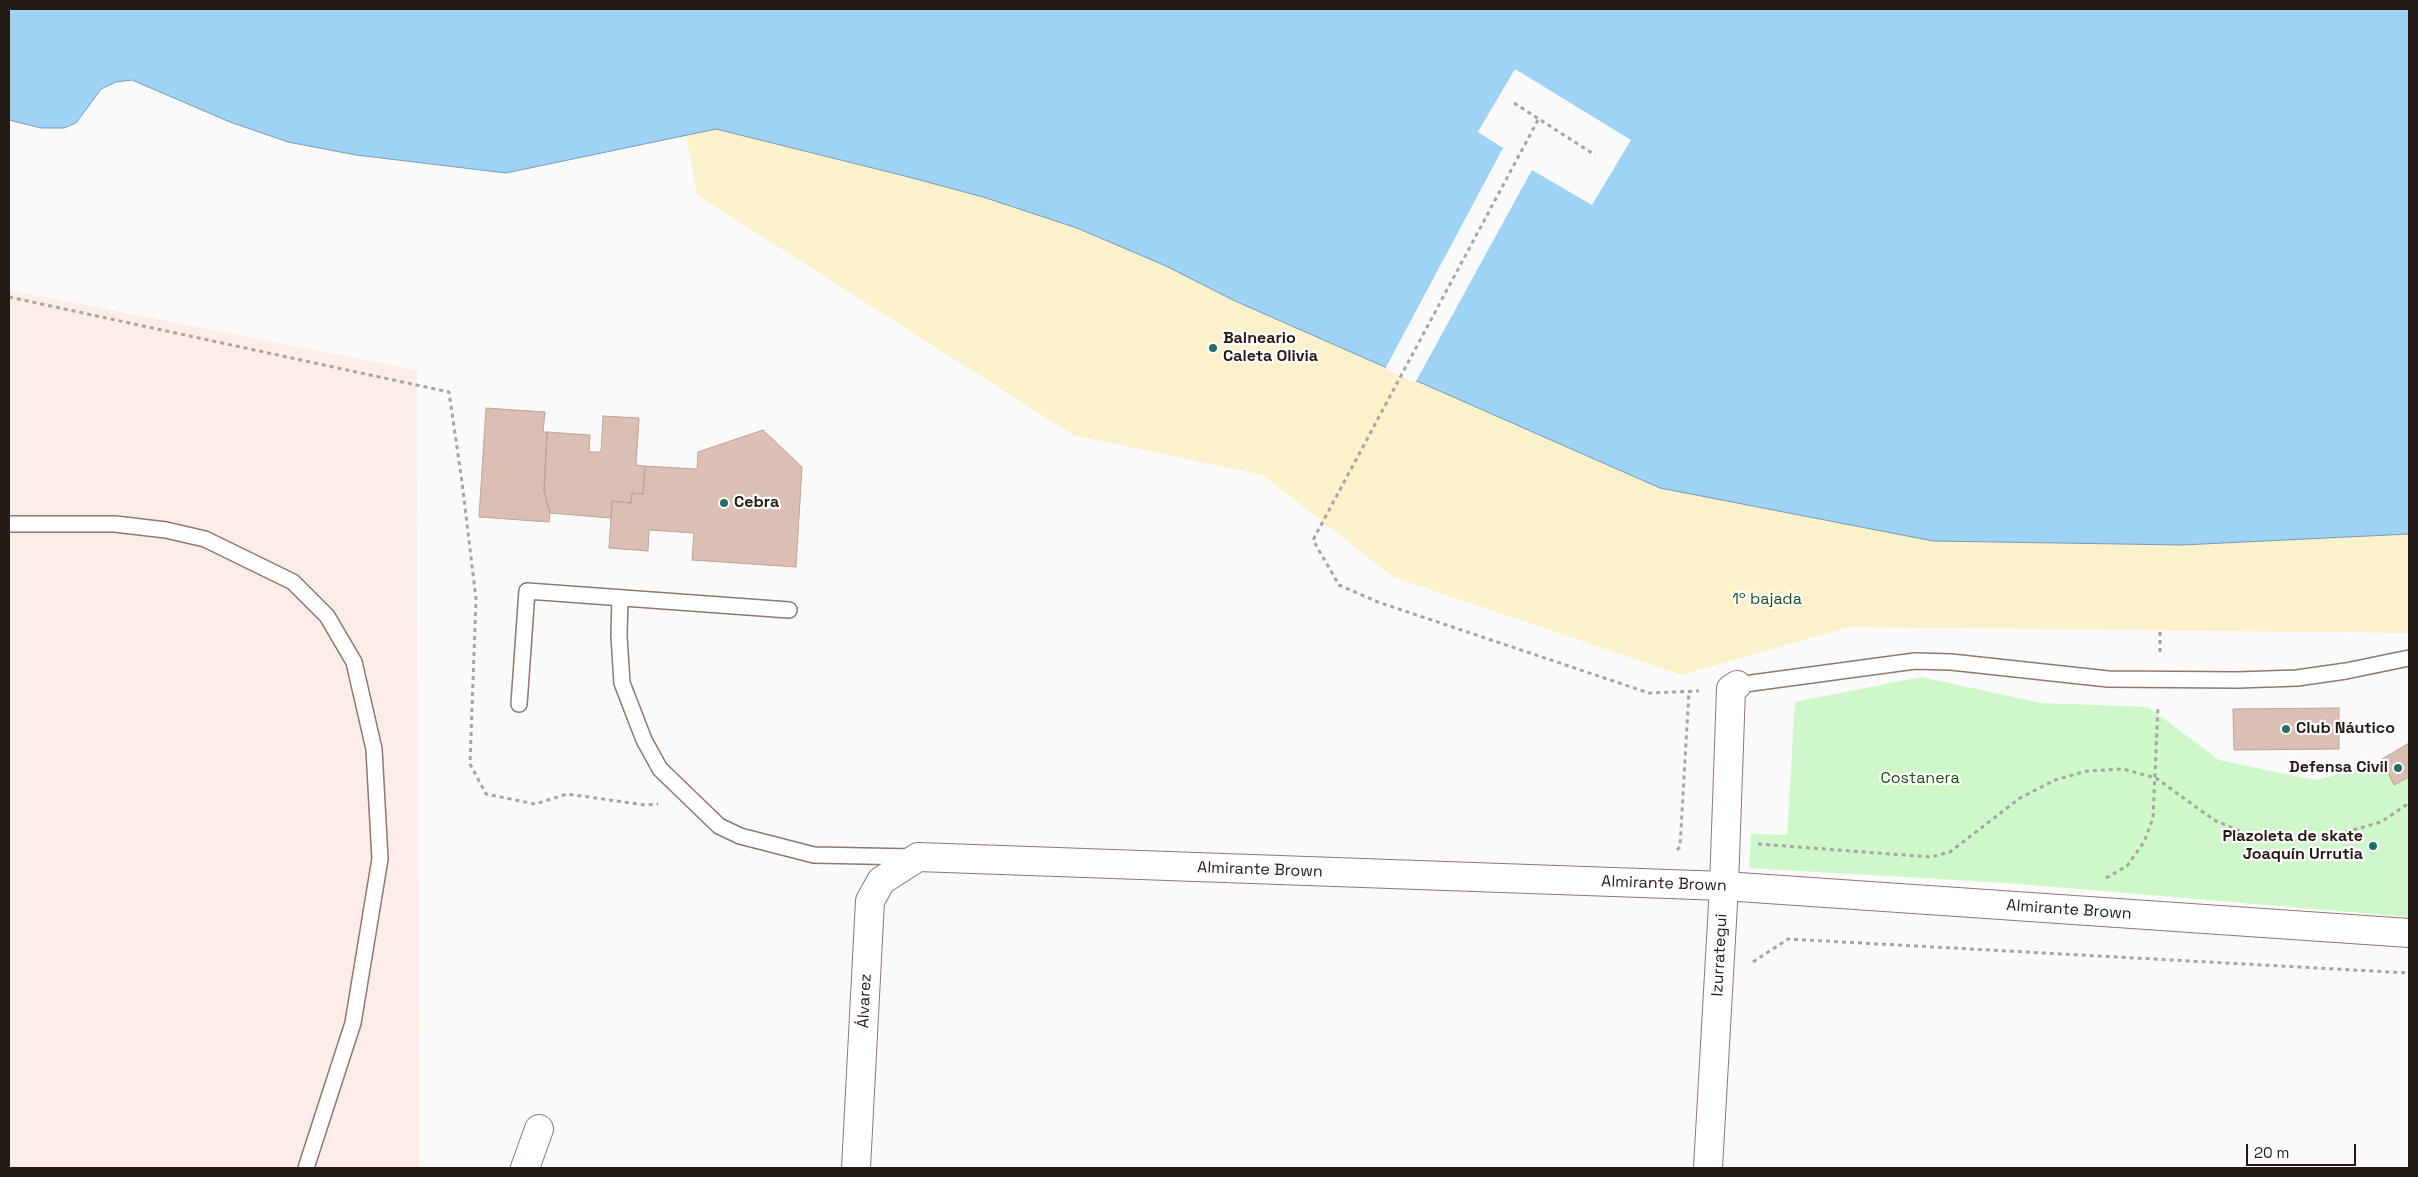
<!DOCTYPE html>
<html>
<head>
<meta charset="utf-8">
<style>
  body { margin:0 }
  #map { position:relative; width:2418px; height:1177px; overflow:hidden; background:#fafafa; font-family:"Space Grotesk",sans-serif }
  canvas { display:block }
  .frame { position:absolute; inset:0; border:10px solid #241a16; pointer-events:none }
  .scale { position:absolute; left:2246px; top:1144px; width:110px; height:22px; box-sizing:border-box; border:2px solid #241a16; border-top:0; padding-left:6px; font-size:15px; line-height:18px; white-space:nowrap; color:#241a16; -webkit-text-stroke:4px #fff; paint-order:stroke }
</style>
</head>
<body>
<div id="map">
<canvas width="2418" height="1177"></canvas>
<div class="frame"></div>
<div class="scale">20 m</div>
</div>
<script>
const c = document.querySelector('canvas').getContext('2d');
c.lineJoin = 'round';
function fillPath(path, color) { c.fillStyle = color; c.fill(path, 'evenodd'); }
const shape = rows => new Path2D(rows.map(r => 'M' + r).join(''));
function strokePath(path, color, width, dash) { c.strokeStyle = color; c.lineWidth = width; c.lineCap = dash ? 'butt' : 'round'; c.setLineDash(dash || []); c.stroke(path); }
function label(font, color, halo, rows, align = 'center') {
  c.font = font + ' "Space Grotesk",sans-serif'; c.lineWidth = 4.5; c.setLineDash([]); c.textBaseline = 'middle'; c.strokeStyle = halo; c.fillStyle = color; for (const [text, x, y, turn = 0] of rows) {
    c.save(); c.translate(x, y); c.rotate((+turn || 0) * Math.PI / 180); c.textAlign = isNaN(turn) ? turn : align; if (halo) c.strokeText(text, 0, 0); c.fillText(text, 0, 0); c.restore();
  }
}
fillPath(shape([
  [9,290,417,370,419,1168,9,1168]
]), '#fcede8');
fillPath(shape([
  [1921,677,2041,703,2148,707,2219,760,2314,780,2391,764,2409,744,2409,917,2008,883,1749,868,1751,834,1787,835,1795,702]
]), '#cef8c9');
fillPath(shape([
  [679,96,2409,417,2409,633,1849,627,1682,675,1393,577,1263,475,1073,435,697,195]
]), '#fbf1cb');
const water = shape([
  [9,9,2409,9,2409,534,2182,545,1933,541,1660,488,1235,301,1166,266,1077,228,983,197,905,176,716,129,506,173,356,155,288,142,230,122,132,80,116,82,101,89,76,123,64,128,41,128,9,120,9,9]
]);
fillPath(water, '#9ed3f6');
strokePath(water, '#799cb3', 1);
fillPath(shape([
  [1515,69,1631,140,1592,205,1532,170,1415,383,1385,369,1503,148,1478,132]
]), '#fafafa');
const building = shape([
  [486,408,545,412,543,432,547,432,544,491,550,513,549,522,479,517,486,408],
  [603,416,639,418,636,465,645,466,643,494,632,493,631,503,612,501,611,518,550,513,544,491,547,432,590,435,589,452,601,452,603,416],
  [763,430,802,467,796,567,692,560,694,533,649,530,648,551,609,548,612,501,631,503,632,493,643,494,645,466,697,469,698,452,763,430],
  [2339,708,2339,749,2234,750,2233,709,2339,708],
  [2409,743,2409,777,2394,785,2382,759,2409,743]
]);
fillPath(building, '#dbbeb4');
strokePath(building, '#bfa399', 1);
const lane = shape([
  [9,524,115,524,166,530,205,539,293,582,327,616,354,662,374,749,380,859,353,1023,306,1168],
  [620,598,619,636,622,683,644,740,660,769,719,826,740,836,814,855,914,857],
  [1737,685,1915,661,1951,662,2108,679,2238,680,2297,678,2346,671,2409,658],
  [519,704,527,591,789,610]
]);
const street = shape([
  [525,1168,539,1129],
  [1708,1168,1724,886,1731,689,1737,685]
]);
const secondary = shape([
  [856,1168,870,901,881,881,918,857,1724,886,2409,933]
]);
strokePath(lane, '#91776d', 18);
strokePath(street, '#91776d', 30);
strokePath(secondary, '#91776d', 30);
strokePath(shape([
  [1514,103,1595,155],
  [1538,120,1313,540,1339,585,1378,602,1649,693,1699,691],
  [9,297,449,392,462,482,476,599,470,764,486,794,535,804,567,794,645,805,658,804],
  [2160,652,2160,630],
  [1758,844,1931,857,1950,852,2020,798,2055,780,2087,771,2123,769,2156,778,2214,820,2249,835,2291,841,2332,836,2381,822,2409,803],
  [1677,850,1680,847,1689,691],
  [2106,878,2127,866,2144,842,2153,818,2158,706],
  [1753,962,1788,939,2409,973]
]), '#a8a4a3', 3, [4, 4]);
strokePath(lane, '#fff', 15);
strokePath(street, '#fff', 28);
strokePath(secondary, '#fff', 28);
for (const [x, y, r, color] of [
  [1213,348,5,"#266f68"],
  [724,503,5,"#266f68"],
  [2286,729,5,"#266f68"],
  [2398,768,5,"#266f68"],
  [2373,846,5,"#266f68"]
]) { const dot = new Path2D(); dot.arc(x, y, r, 0, 2 * Math.PI); c.fillStyle = color; c.fill(dot); strokePath(dot, '#fff', 2); }
label('bold 16px', '#241a16', '#fff', [
  ["Balneario",1223,339],
  ["Caleta Olivia",1223,357],
  ["Cebra",734,503],
  ["Club Náutico",2296,729],
  ["Defensa Civil",2388,768,"right"],
  ["Plazoleta de skate",2363,837,"right"],
  ["Joaquín Urrutia",2363,855,"right"]
], 'left');
label('16px', '#16570e', '#fff', [
  ["1º bajada",1767,600],
  ["Costanera",1920,779]
]);
label('16px', '#241a16', '#fff', [
  ["Almirante Brown",1260,870,2],
  ["Almirante Brown",1664,884,2],
  ["Almirante Brown",2069,910,4],
  ["Izurrategui",1720,955,-87],
  ["Álvarez",865,1001,-87]
]);
</script>
</body>
</html>
